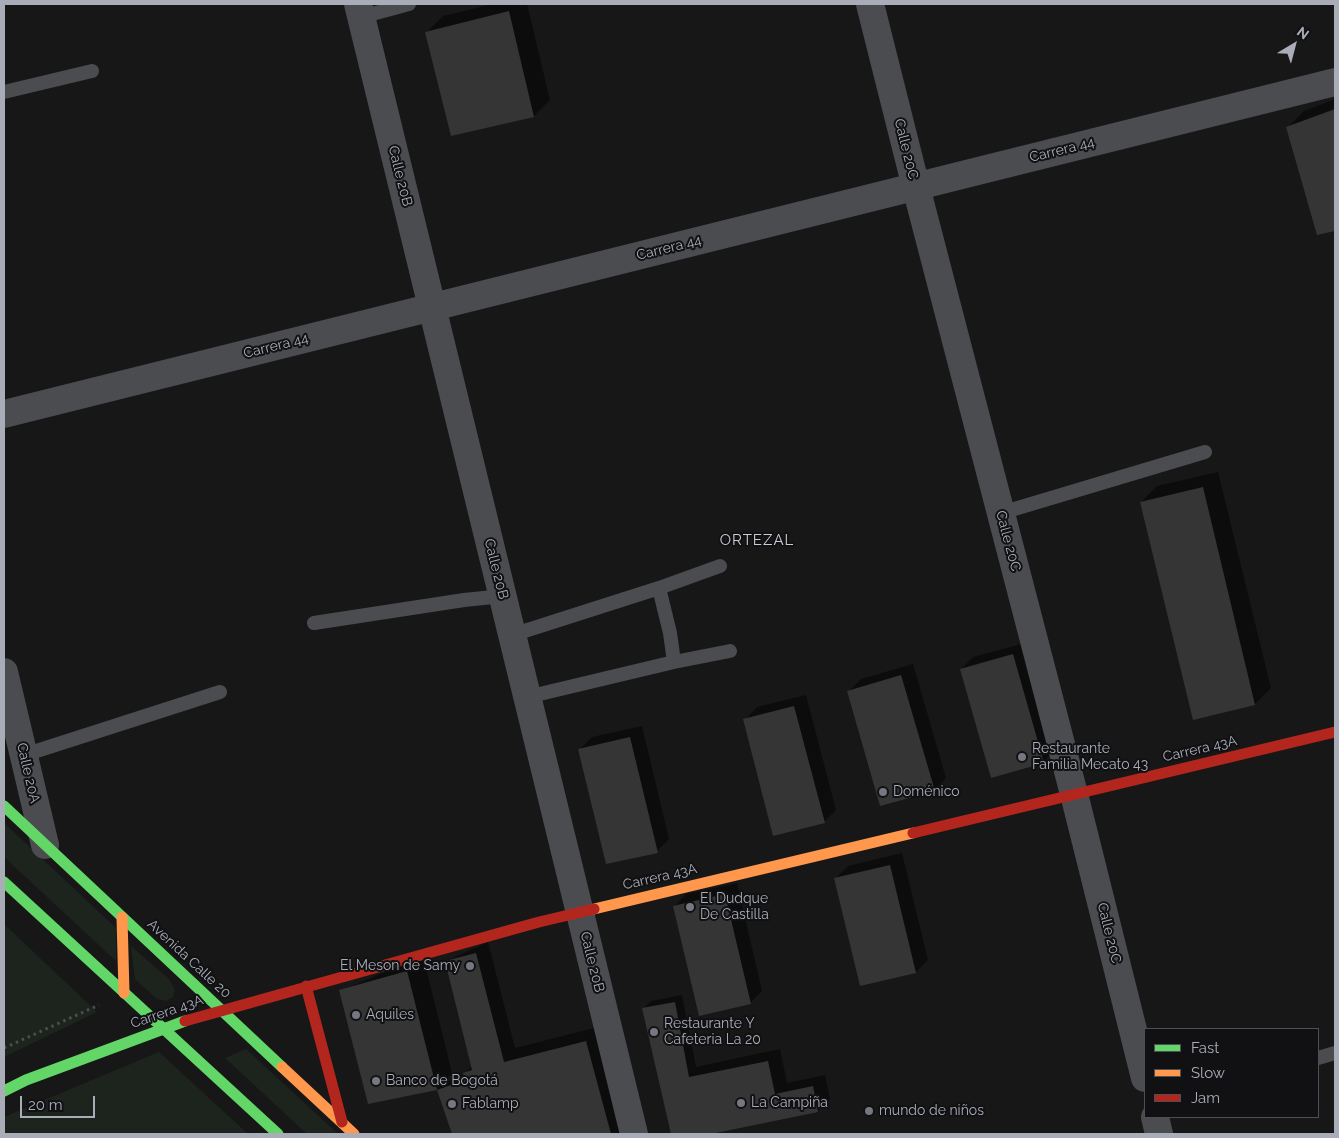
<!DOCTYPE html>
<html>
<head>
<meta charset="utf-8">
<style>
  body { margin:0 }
  #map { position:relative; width:1339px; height:1138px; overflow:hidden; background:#171717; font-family:Raleway,sans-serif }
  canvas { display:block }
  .frame { position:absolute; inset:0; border:5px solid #a8adb8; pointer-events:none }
  .legend { position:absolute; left:1144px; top:1028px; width:175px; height:90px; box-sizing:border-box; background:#111113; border:1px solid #4d4f55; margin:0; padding:6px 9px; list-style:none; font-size:15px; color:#a8adb8 }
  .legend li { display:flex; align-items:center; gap:10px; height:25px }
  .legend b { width:25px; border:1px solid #4d4f55 }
  .north { position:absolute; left:1269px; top:20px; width:50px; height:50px; -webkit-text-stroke:4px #111113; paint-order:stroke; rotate:37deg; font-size:14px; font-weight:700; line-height:20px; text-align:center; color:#a8adb8 }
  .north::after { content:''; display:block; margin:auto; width:18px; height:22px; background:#a8adb8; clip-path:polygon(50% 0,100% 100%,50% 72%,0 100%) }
  .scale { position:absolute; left:20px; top:1096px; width:75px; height:22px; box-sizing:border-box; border:2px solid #a8adb8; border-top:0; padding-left:6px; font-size:15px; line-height:18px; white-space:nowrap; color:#a8adb8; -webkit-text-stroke:4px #111113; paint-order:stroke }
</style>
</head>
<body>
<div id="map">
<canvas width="1339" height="1138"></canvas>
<div class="frame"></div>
<ul class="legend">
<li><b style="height:6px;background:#63d668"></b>Fast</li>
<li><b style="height:6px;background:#ff974d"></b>Slow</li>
<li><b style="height:6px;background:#b3261e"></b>Jam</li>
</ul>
<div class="north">N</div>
<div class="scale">20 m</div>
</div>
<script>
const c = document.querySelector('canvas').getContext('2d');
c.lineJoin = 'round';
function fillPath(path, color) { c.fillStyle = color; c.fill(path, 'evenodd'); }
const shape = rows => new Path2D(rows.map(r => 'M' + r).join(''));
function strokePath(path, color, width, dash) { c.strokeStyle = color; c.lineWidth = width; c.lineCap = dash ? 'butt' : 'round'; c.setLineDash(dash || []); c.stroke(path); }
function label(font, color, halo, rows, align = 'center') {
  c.font = font + ' Raleway,sans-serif'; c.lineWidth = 4; c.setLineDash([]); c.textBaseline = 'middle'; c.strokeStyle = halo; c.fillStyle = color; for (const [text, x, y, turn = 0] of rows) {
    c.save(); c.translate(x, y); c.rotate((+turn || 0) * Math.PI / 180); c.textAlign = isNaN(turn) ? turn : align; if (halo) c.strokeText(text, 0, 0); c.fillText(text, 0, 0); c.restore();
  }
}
fillPath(shape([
  [4,823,116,928,116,961,4,857],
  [4,924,97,1012,4,1057],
  [131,946,169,979,175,990,173,997,166,1001,157,999,135,979],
  [246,1049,338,1134,307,1134,225,1058],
  [159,1052,248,1134,4,1134,4,1117]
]), '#1d241e');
fillPath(shape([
  [493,4,527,4,550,100,534,116,452,135,427,32,443,16],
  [1335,99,1335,230,1318,234,1288,127,1304,111],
  [1218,472,1271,688,1255,704,1194,718,1141,502,1157,486],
  [1025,643,1055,749,1043,762,961,669,973,657],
  [913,664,946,778,934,790,849,691,861,679],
  [806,695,836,810,824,822,745,720,757,707],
  [642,726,669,839,657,851,579,750,592,737],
  [902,853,928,960,916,972,836,878,848,866],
  [737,883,762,991,750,1003,674,907,686,894],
  [488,942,515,1048,602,1026,631,1134,452,1134,438,1088,369,1103,340,991,423,956,452,1073,441,1084,465,1076,465,1073,472,1066,446,961],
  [682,995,696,1067,780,1049,787,1083,825,1075,830,1099,818,1111,705,1134,673,1134,643,1009,651,1001]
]), '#0007');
fillPath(shape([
  [509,11,534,117,451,136,425,32],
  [1335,109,1335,231,1317,235,1286,127],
  [1203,487,1255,705,1193,720,1140,502],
  [1013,654,1044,763,991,778,960,669],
  [901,675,935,791,880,806,847,691],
  [794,706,825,823,773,836,743,719],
  [630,737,658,853,606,864,578,749],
  [890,865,916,973,860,986,834,878],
  [725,894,751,1004,699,1016,673,906],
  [476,953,504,1062,586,1041,611,1134,452,1134,437,1090,368,1104,339,990,407,971,437,1090,465,1080,463,1073,472,1070,445,961],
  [675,1002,689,1077,768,1061,775,1094,813,1086,818,1112,711,1134,671,1134,642,1008]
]), '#353536');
strokePath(shape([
  [4,1048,99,1005]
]), '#4d4e52', 3, [2.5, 4]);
strokePath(shape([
  [361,17,409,4],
  [4,92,92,71],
  [1001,513,1205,452],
  [659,588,670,633,674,662],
  [314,623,464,600,503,596],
  [512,635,659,588,720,566],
  [527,697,674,662,730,651],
  [24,755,220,692],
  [1318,1058,1335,1053]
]), '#4b4c50', 14);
strokePath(shape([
  [358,4,634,1134],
  [870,4,916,187,1074,794,1145,1078],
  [4,414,1335,82],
  [4,672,45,845],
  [1155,1117,1159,1134]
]), '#4b4c50', 28);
strokePath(shape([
  [4,806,282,1067],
  [4,882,278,1134],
  [4,1091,26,1080,185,1021]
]), '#63d668', 11);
strokePath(shape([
  [594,909,913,833],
  [122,917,124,993],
  [282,1067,354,1134]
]), '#ff974d', 11);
strokePath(shape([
  [913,833,1335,732],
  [306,986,342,1122],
  [185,1021,539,922,594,909]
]), '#b3261e', 11);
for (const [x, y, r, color] of [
  [1022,757,5,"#757880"],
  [883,792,5,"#757880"],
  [690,907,5,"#757880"],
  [470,966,5,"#757880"],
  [356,1015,5,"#757880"],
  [654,1032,5,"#757880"],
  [376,1081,5,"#757880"],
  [741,1103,5,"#757880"],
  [452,1104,5,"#757880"],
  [869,1111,5,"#757880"]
]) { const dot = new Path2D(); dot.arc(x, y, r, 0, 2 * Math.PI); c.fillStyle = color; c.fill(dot); strokePath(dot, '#111113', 2); }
label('14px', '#a8adb8', '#111113', [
  ["Calle 20C",906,149,76],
  ["Carrera 44",1062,150,-14],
  ["Calle 20B",400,176,76],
  ["Carrera 44",669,248,-14],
  ["Carrera 44",276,346,-14],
  ["Calle 20C",1008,541,75],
  ["Calle 20B",496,569,76],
  ["Carrera 43A",1200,749,-13],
  ["Calle 20A",28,773,77],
  ["Carrera 43A",660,877,-13],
  ["Calle 20C",1109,933,76],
  ["Avenida Calle 20",189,959,43],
  ["Calle 20B",592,962,76],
  ["Carrera 43A",167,1012,-19]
]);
label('14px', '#a8adb8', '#111113', [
  ["Restaurante",1032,749],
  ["Familia Mecato 43",1032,765],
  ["Doménico",893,792],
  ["El Dudque",700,899],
  ["De Castilla",700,915],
  ["El Meson de Samy",460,966,"right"],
  ["Aquiles",366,1015],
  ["Restaurante Y",664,1024],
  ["Cafeteria La 20",664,1040],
  ["Banco de Bogotá",386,1081],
  ["La Campiña",751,1103],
  ["Fablamp",462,1104],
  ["mundo de niños",879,1111]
], 'left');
c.letterSpacing = '1px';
label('15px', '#c9ccd4', '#111113', [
  ["ORTEZAL",757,540]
]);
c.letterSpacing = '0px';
</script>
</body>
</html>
